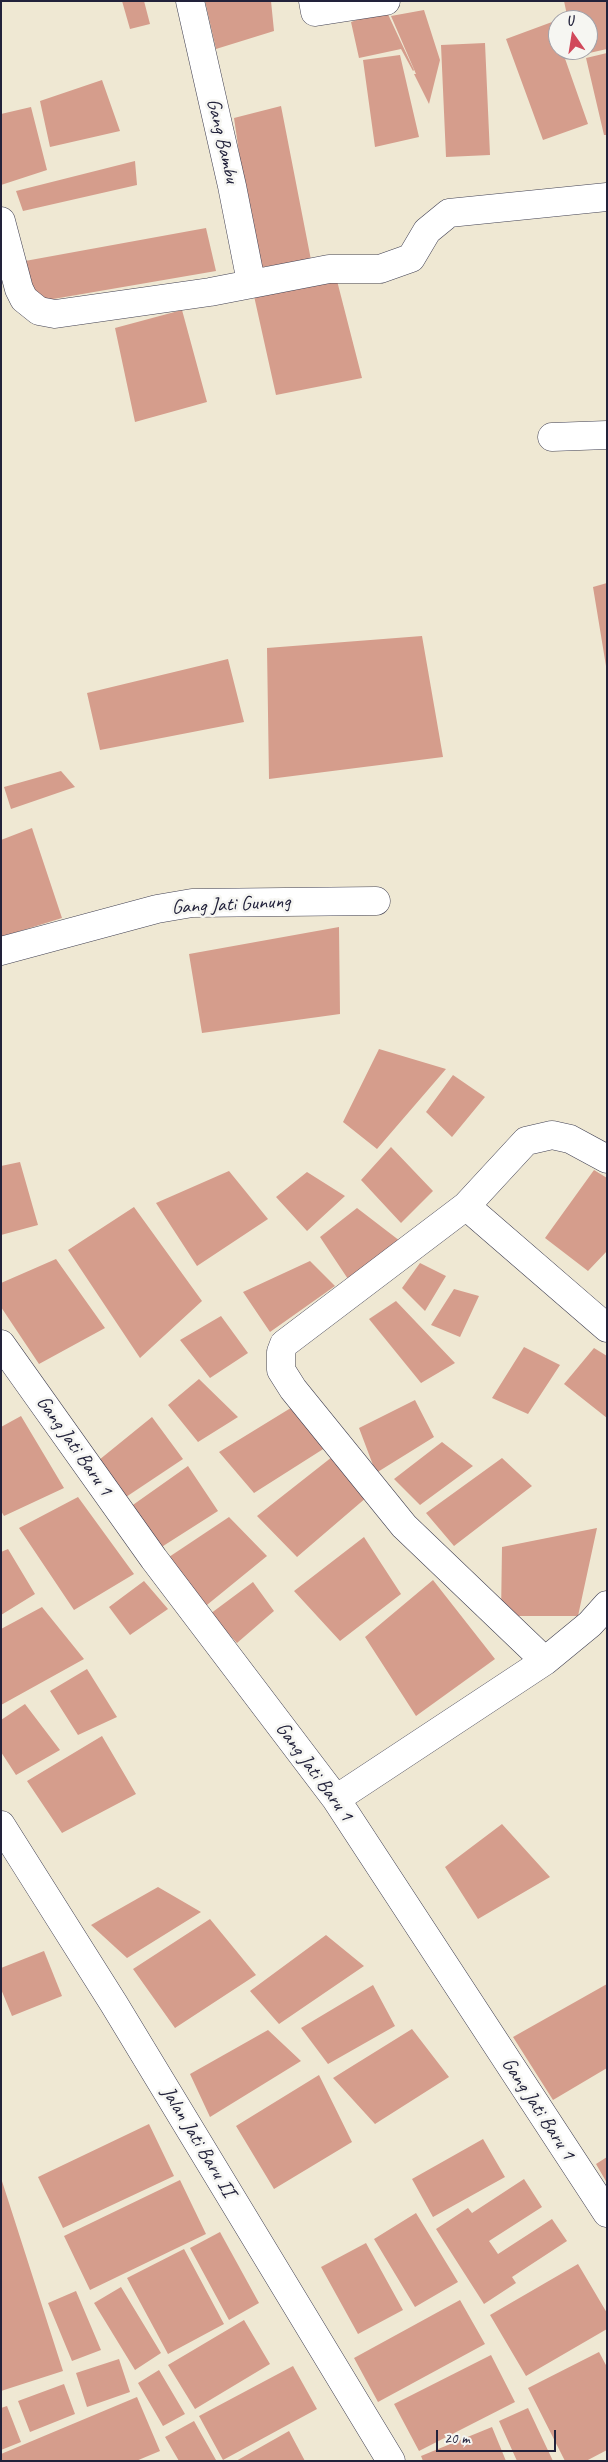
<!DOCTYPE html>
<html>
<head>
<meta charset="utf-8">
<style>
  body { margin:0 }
  #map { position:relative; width:608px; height:2462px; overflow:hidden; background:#efe8d3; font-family:Caveat,sans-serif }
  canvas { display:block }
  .frame { position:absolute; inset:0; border:2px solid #22223b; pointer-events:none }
  .north { position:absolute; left:548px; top:10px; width:50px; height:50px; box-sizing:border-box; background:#f6f6f2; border:1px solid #a1a1a9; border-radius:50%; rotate:347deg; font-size:14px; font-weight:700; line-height:20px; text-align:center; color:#22223b }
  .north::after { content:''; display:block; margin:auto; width:18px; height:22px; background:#d1495b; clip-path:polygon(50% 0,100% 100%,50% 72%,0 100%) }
  .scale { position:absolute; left:436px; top:2430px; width:120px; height:22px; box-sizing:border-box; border:2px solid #22223b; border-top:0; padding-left:6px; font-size:15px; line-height:18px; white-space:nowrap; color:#22223b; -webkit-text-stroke:4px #f6f6f2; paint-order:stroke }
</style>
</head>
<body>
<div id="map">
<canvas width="608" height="2462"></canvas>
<div class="frame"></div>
<div class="north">U</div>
<div class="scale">20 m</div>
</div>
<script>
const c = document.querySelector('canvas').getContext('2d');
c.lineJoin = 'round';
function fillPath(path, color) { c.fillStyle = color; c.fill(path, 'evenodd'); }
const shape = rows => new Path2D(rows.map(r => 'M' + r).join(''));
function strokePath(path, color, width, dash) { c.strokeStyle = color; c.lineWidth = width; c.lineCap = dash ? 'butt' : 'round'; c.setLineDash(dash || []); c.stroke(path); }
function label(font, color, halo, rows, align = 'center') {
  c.font = font + ' Caveat,sans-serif'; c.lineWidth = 5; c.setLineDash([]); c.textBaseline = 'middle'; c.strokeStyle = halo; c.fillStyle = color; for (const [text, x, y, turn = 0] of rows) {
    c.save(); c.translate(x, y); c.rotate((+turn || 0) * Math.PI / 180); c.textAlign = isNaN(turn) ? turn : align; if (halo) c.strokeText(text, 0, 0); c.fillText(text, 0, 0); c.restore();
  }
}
fillPath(shape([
  [122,1,144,1,150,24,130,29],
  [205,1,271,1,274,31,216,49],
  [564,1,607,1,607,49,576,56,575,50,588,50,588,20,568,20],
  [386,10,414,70,413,71,401,49,359,58,351,22],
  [424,10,440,60,429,104,414,74,416,74,391,16],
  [552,22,558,40,558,50,562,50,588,124,543,140,506,39],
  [485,43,490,155,446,157,441,45],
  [607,53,607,135,604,135,586,58],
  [400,55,419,137,375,147,363,60],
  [102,80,120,131,50,147,40,101],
  [281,106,311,260,256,268,234,118],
  [31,107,47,170,1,185,1,114],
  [135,161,137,185,23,211,16,191],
  [206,228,216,271,30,303,25,261],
  [334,269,362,378,276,395,252,287],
  [182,310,207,402,135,422,115,328],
  [607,583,607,666,606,666,593,587],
  [422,636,443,757,269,779,267,648],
  [228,659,244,722,100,750,87,693],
  [61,771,75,787,11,809,4,787],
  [32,828,62,918,1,937,1,840],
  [339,927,340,1014,202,1033,189,954],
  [379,1049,446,1069,377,1149,343,1122],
  [453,1075,485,1097,452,1137,426,1112],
  [391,1147,433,1191,401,1223,361,1180],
  [20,1162,38,1225,1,1235,1,1166],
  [594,1170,607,1178,607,1251,588,1271,545,1238],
  [229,1171,268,1219,197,1266,156,1203],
  [307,1172,345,1196,307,1231,276,1197],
  [134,1207,202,1301,140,1358,68,1250],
  [357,1208,400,1241,348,1279,320,1237],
  [56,1259,105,1328,39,1364,1,1307,1,1283],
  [310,1261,335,1286,270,1332,243,1292],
  [420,1263,446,1276,425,1311,402,1288],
  [454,1289,479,1296,460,1337,431,1325],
  [396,1301,455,1363,421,1383,369,1319],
  [221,1316,248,1353,210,1378,180,1340],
  [524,1347,560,1365,528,1414,492,1398],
  [594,1348,607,1356,607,1418,564,1384],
  [199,1379,238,1417,198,1442,168,1405],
  [415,1400,434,1437,376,1473,359,1428],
  [294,1406,328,1446,254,1493,219,1452],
  [21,1416,64,1488,4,1516,1,1511,1,1427],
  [152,1417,183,1459,126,1497,99,1460],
  [442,1442,473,1466,420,1505,394,1479],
  [332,1457,367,1497,297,1557,257,1516],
  [502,1458,532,1486,454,1546,426,1513],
  [188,1466,218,1511,160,1548,130,1507],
  [78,1497,134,1574,74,1610,19,1528],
  [229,1517,267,1556,202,1609,169,1557],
  [597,1528,578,1616,501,1616,502,1547],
  [364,1537,401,1594,340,1641,294,1591],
  [8,1549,35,1594,1,1615,1,1552],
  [433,1580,495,1659,416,1716,365,1637],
  [144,1581,168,1609,130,1635,109,1607],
  [253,1582,274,1611,237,1643,210,1614],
  [42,1607,84,1659,1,1705,1,1629],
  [87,1669,117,1717,78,1735,50,1691],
  [25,1704,60,1750,16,1775,1,1752,1,1720],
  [102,1736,136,1794,62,1833,27,1781],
  [502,1824,550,1877,478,1919,445,1867],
  [158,1887,201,1912,127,1958,91,1925],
  [210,1919,256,1975,175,2028,133,1969],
  [326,1935,364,1966,279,2024,250,1991],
  [44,1951,62,1996,12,2016,1,1989,1,1968],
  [607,1984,607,2068,553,2100,513,2037],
  [373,1985,395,2026,328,2064,301,2028],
  [412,2029,449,2077,375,2124,333,2078],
  [268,2030,301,2061,210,2117,190,2074],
  [319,2075,352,2142,274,2189,236,2126],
  [149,2124,174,2176,63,2228,38,2177],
  [483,2139,505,2177,433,2217,412,2179],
  [607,2157,607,2183,596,2164],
  [1,2178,63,2371,1,2391],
  [524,2179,542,2207,489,2241,498,2254,552,2219,567,2241,512,2277,516,2283,484,2304,436,2229,468,2208,472,2213],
  [180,2180,206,2234,90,2290,64,2236],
  [416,2213,458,2282,415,2307,374,2239],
  [220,2232,259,2303,229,2320,190,2248],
  [366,2243,403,2310,358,2334,321,2267],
  [184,2249,224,2324,168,2354,127,2278],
  [578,2264,607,2313,607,2329,526,2376,490,2315],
  [121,2287,161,2353,135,2370,94,2303],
  [76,2291,101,2350,72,2361,48,2303],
  [460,2300,485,2344,378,2402,354,2358],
  [244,2320,270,2364,195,2409,168,2365],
  [599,2352,607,2367,607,2450,586,2461,565,2461,528,2388],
  [491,2355,515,2402,419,2451,394,2404],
  [119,2359,130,2392,87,2407,76,2373],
  [293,2366,317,2409,223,2460,199,2416],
  [159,2370,185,2414,163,2426,138,2383],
  [64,2384,75,2414,30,2432,18,2401],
  [137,2397,160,2451,136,2461,1,2461,1,2454],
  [7,2406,21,2442,1,2450,1,2408],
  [528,2408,553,2461,517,2461,499,2421],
  [194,2421,216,2460,214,2461,179,2461,165,2437],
  [492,2427,506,2461,423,2461,421,2456],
  [289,2431,305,2461,236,2461]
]), '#d59d8c');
const street = shape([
  [190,1,232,186,251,282],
  [313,1,315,12,386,1],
  [1,221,19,289,24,299,39,311,55,314,210,292,329,269,380,269,411,258,427,231,449,213,607,197],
  [552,437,607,435],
  [1,951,157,909,192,903,376,901],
  [466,1206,607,1328],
  [1,1344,154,1559,336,1799,607,2213],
  [545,1661,404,1526,293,1389,281,1370,281,1352,284,1344,466,1206,526,1141,552,1135,570,1139,607,1159],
  [336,1799,545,1661,590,1624,607,1605],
  [1,1825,114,2004,391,2461]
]);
strokePath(street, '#414052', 29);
strokePath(street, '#fff', 28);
label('20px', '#22223b', '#f6f6f2', [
  ["Gang Bambu",222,141,77],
  ["Gang Jati Gunung",231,905,-3],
  ["Gang Jati Baru 1",74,1446,55],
  ["Gang Jati Baru 1",314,1772,54],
  ["Gang Jati Baru 1",538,2109,57],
  ["Jalan Jati Baru II",198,2142,59]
]);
</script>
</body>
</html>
